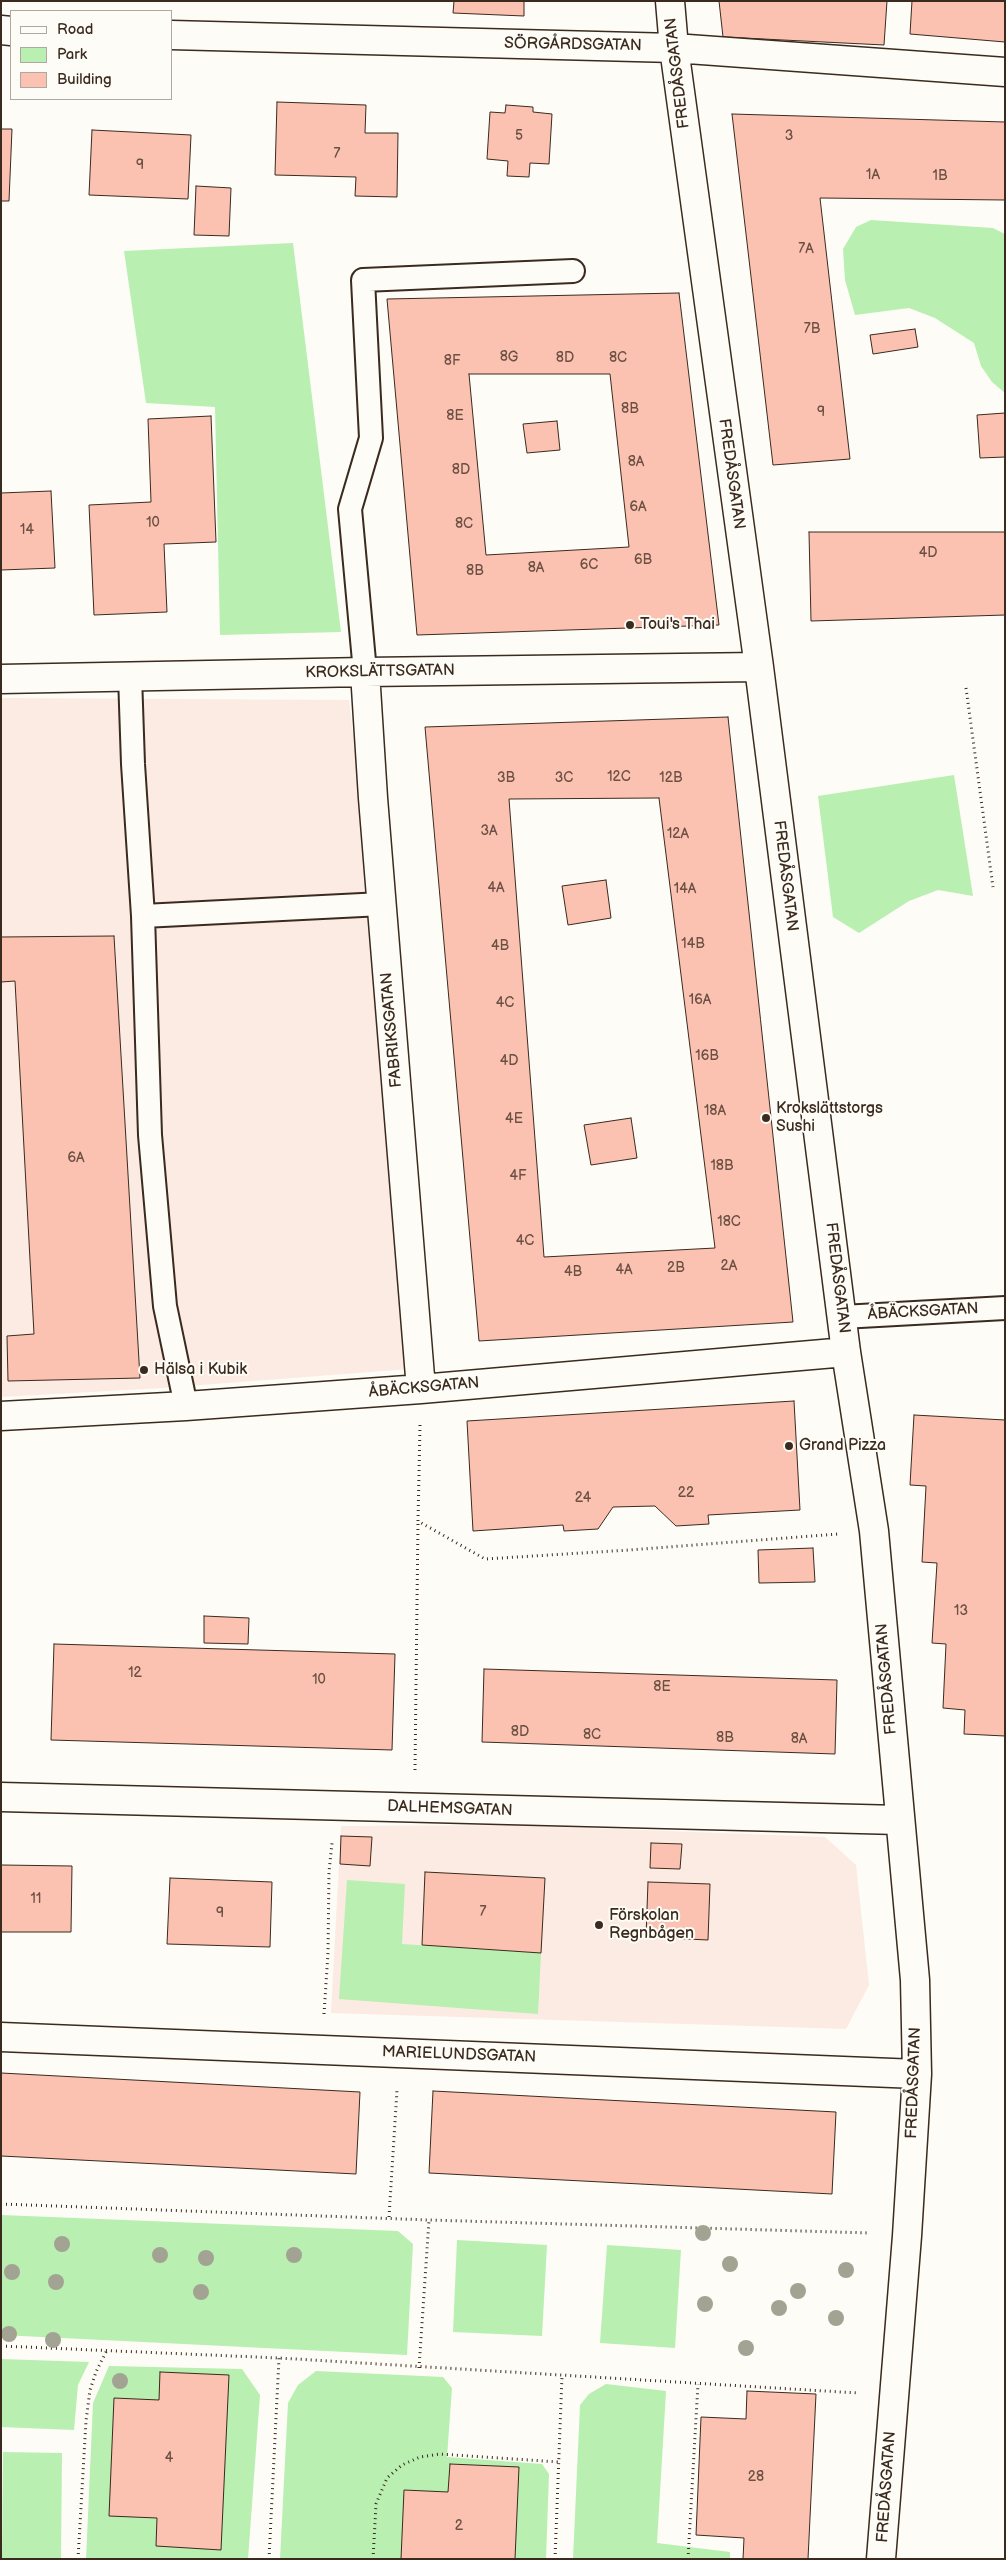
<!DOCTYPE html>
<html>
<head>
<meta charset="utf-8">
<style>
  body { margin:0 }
  #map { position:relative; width:1006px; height:2560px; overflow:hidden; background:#fdfcf7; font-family:"Balsamiq Sans",sans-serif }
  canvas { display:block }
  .frame { position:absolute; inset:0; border:2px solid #3b2a1e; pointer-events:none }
  .legend { position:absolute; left:10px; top:10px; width:162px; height:90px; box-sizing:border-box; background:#fdfcf7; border:1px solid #afa8a0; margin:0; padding:6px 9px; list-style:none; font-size:15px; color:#3b2a1e }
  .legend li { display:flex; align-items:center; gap:10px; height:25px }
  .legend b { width:25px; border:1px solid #afa8a0 }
</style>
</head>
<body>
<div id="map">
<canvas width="1006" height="2560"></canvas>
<div class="frame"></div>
<ul class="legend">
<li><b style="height:6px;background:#fdfcf7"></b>Road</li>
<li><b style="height:14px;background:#b9efb1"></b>Park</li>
<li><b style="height:14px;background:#fbc2b1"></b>Building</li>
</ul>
</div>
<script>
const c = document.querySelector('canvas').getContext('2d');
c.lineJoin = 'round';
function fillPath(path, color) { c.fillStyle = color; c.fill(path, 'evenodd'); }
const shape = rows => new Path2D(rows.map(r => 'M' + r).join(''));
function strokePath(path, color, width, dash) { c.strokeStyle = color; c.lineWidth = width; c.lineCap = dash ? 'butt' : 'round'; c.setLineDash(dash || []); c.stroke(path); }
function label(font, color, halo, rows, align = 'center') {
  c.font = font + ' "Balsamiq Sans",sans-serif'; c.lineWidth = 4; c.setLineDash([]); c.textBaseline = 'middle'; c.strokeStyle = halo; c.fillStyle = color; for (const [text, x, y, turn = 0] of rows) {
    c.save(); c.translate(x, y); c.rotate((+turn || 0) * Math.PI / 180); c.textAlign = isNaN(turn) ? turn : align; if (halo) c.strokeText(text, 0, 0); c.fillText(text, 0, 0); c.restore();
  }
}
fillPath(shape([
  [1,698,349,700,371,884,410,1369,162,1388,1,1397],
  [510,1825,825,1837,856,1865,869,1985,846,2029,331,2013,341,1826]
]), '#fcebe2');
fillPath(shape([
  [871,220,993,228,1005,234,1005,393,992,382,981,366,974,343,935,318,909,308,855,315,845,280,843,249,856,227],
  [293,243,341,632,220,635,215,407,146,403,124,251],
  [954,775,973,896,938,890,909,901,859,933,833,917,818,796],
  [347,1880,405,1884,402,1944,541,1953,538,2014,339,1999],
  [1,2215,398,2231,413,2244,407,2355,1,2335],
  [457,2240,547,2245,542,2336,453,2332],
  [607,2245,681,2250,675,2348,600,2343],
  [1,2359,89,2362,78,2385,74,2430,1,2427],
  [109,2366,242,2369,260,2395,248,2559,86,2559,93,2403],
  [316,2371,443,2377,452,2388,447,2457,542,2464,549,2474,546,2559,280,2559,288,2403,298,2385],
  [606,2384,666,2391,657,2543,730,2552,730,2559,573,2559,580,2405,589,2394],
  [3,2452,62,2453,61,2559,2,2559]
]), '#b9efb1');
const building = shape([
  [454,1,524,1,524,16,453,13,454,1],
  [719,1,887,1,884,45,723,37,719,1],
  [912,1,1005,1,1005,42,910,34,912,1],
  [277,102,366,105,365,133,398,133,397,197,355,196,356,177,275,175,277,102],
  [506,105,533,107,533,112,552,114,549,164,530,163,529,177,507,176,508,161,487,159,490,112,505,113,506,105],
  [732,114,1005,122,1005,200,820,198,850,459,773,465,732,114],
  [1,129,12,129,9,201,1,201,1,129],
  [92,130,191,135,188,199,89,195,92,130],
  [196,186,231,188,229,236,194,235,196,186],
  [679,293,719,625,417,635,387,299,679,293],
  [469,374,610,374,629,547,486,555,469,374],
  [915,329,918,347,873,354,870,335,915,329],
  [1005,413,1005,457,980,458,977,415,1005,413],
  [211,416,216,542,164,544,167,612,94,615,89,505,151,502,148,419,211,416],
  [557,421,560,450,527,453,523,424,557,421],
  [51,491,55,568,1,570,1,493,51,491],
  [809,532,1005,532,1005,615,811,621,809,532],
  [728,717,793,1322,479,1341,425,727,728,717],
  [659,798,715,1248,544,1257,509,799,659,798],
  [606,880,611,918,568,925,562,886,606,880],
  [114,936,140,1378,8,1381,7,1336,34,1334,15,981,1,982,1,937,114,936],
  [631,1118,637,1158,591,1165,584,1125,631,1118],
  [794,1401,800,1510,708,1515,709,1524,676,1526,655,1506,613,1507,598,1529,564,1531,563,1525,473,1531,467,1421,794,1401],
  [914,1415,1005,1420,1005,1736,964,1734,965,1710,943,1708,946,1644,932,1643,937,1563,922,1562,926,1486,910,1485,914,1415],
  [813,1548,815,1582,759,1583,758,1550,813,1548],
  [204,1616,249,1618,248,1644,204,1643,204,1616],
  [54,1644,395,1654,392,1750,51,1740,54,1644],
  [484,1669,837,1680,835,1754,482,1742,484,1669],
  [341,1836,372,1837,370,1866,340,1864,341,1836],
  [651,1843,682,1844,680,1869,650,1868,651,1843],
  [1,1865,72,1866,71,1932,1,1932,1,1865],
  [425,1872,545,1878,541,1953,422,1945,425,1872],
  [170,1878,272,1882,270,1947,167,1944,170,1878],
  [648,1882,710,1884,708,1940,646,1937,648,1882],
  [1,2073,360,2092,356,2174,1,2156,1,2073],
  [433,2091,836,2112,832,2194,429,2173,433,2091],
  [160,2372,229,2375,221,2550,156,2546,157,2518,109,2516,114,2398,159,2400,160,2372],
  [747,2391,816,2394,808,2559,743,2559,744,2538,696,2535,701,2417,746,2419,747,2391],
  [450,2464,519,2467,515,2559,401,2559,404,2490,448,2492,450,2464]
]);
fillPath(building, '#fbc2b1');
strokePath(building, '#3b2a1e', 1);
const service = shape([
  [365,672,350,509,371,438,363,280,573,271],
  [130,676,133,764,143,916,150,1135,165,1306,186,1406],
  [143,916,382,904],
  [842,1317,1005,1308]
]);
const minor = shape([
  [670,1,674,48,759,667,846,1352,874,1531,915,1980,917,2074,907,2236,881,2559],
  [1,30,11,31],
  [171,35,674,48,1005,72],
  [365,672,373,798,421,1389],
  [1,679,365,672,759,667],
  [1,1416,186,1406,421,1389,846,1352],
  [1,1797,899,1820],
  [1,2037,917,2074]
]);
strokePath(service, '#3b2a1e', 26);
strokePath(minor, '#3b2a1e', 31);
strokePath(shape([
  [966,688,993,887],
  [420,1425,418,1521,485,1559,629,1550,838,1534],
  [415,1770,418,1521],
  [324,2014,328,1953,329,1872,332,1843],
  [1,2204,429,2220,870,2233],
  [389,2217,397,2090],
  [1,2346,279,2358,858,2393],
  [419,2368,429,2220],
  [78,2559,86,2421,90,2390,96,2372,107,2350],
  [269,2559,279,2358],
  [373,2559,376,2504,387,2478,402,2465,420,2457,440,2454,559,2462],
  [555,2559,562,2376],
  [688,2559,698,2384]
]), '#3b2a1e', 3, [1, 4]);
strokePath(service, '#fdfcf7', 22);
strokePath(minor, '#fdfcf7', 28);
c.fillStyle = '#a3a394';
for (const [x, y] of [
  [703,2233],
  [62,2244],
  [160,2255],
  [294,2255],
  [206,2258],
  [730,2264],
  [846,2270],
  [12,2272],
  [56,2282],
  [798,2291],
  [201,2292],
  [705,2304],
  [779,2308],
  [836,2318],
  [9,2334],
  [53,2340],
  [746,2348],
  [120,2381]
]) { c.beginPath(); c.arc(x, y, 8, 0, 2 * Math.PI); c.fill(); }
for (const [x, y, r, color] of [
  [630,625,5,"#3b2a1e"],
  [766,1118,5,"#3b2a1e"],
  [144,1370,5,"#3b2a1e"],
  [789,1446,5,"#3b2a1e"],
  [599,1925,5,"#3b2a1e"]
]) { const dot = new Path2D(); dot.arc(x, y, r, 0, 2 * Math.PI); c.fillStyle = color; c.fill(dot); strokePath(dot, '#fdfcf7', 2); }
label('14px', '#6b5043', null, [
  ["5",519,136],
  ["3",789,136],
  ["7",337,154],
  ["9",140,165],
  ["1A",873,175],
  ["1B",940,176],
  ["7A",806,249],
  ["7B",812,329],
  ["8G",509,357],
  ["8D",565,358],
  ["8C",618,358],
  ["8F",452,361],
  ["8B",630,409],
  ["9",821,412],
  ["8E",455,416],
  ["8A",636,462],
  ["8D",461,470],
  ["6A",638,507],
  ["10",153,523],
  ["8C",464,524],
  ["14",27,530],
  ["4D",928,553],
  ["6B",643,560],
  ["6C",589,565],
  ["8A",536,568],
  ["8B",475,571],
  ["12C",619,777],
  ["3B",506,778],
  ["3C",564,778],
  ["12B",671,778],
  ["3A",489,831],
  ["12A",678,834],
  ["4A",496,888],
  ["14A",685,889],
  ["14B",693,944],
  ["4B",500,946],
  ["16A",700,1000],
  ["4C",505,1003],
  ["16B",707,1056],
  ["4D",509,1061],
  ["18A",715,1111],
  ["4E",514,1119],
  ["6A",76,1158],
  ["18B",722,1166],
  ["4F",518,1176],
  ["18C",729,1222],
  ["4C",525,1241],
  ["2A",729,1266],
  ["2B",676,1268],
  ["4A",624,1270],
  ["4B",573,1272],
  ["22",686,1493],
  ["24",583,1498],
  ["13",961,1611],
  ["12",135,1673],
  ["10",319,1680],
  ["8E",662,1687],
  ["8D",520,1732],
  ["8C",592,1735],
  ["8B",725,1738],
  ["8A",799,1739],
  ["11",36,1899],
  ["7",483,1912],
  ["9",220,1913],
  ["4",169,2458],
  ["28",756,2477],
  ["2",459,2526]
]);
label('16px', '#3b2a1e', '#fdfcf7', [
  ["SÖRGÅRDSGATAN",573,45,1],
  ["FREDÅSGATAN",678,73,-97],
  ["FREDÅSGATAN",731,474,82],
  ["KROKSLÄTTSGATAN",380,672,-1],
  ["FREDÅSGATAN",785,876,83],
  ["FABRIKSGATAN",392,1030,-95],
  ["FREDÅSGATAN",837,1278,83],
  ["ÅBÄCKSGATAN",923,1312,-3],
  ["ÅBÄCKSGATAN",424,1388,-5],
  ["FREDÅSGATAN",887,1679,-95],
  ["DALHEMSGATAN",450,1809,2],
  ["MARIELUNDSGATAN",459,2055,2],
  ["FREDÅSGATAN",914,2083,-88],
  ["FREDÅSGATAN",887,2487,-86]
]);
label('16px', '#3b2a1e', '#fdfcf7', [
  ["Toui's Thai",640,625],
  ["Krokslättstorgs",776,1109],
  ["Sushi",776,1127],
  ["Hälsa i Kubik",154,1370],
  ["Grand Pizza",799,1446],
  ["Förskolan",609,1916],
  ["Regnbågen",609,1934]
], 'left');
</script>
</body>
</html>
